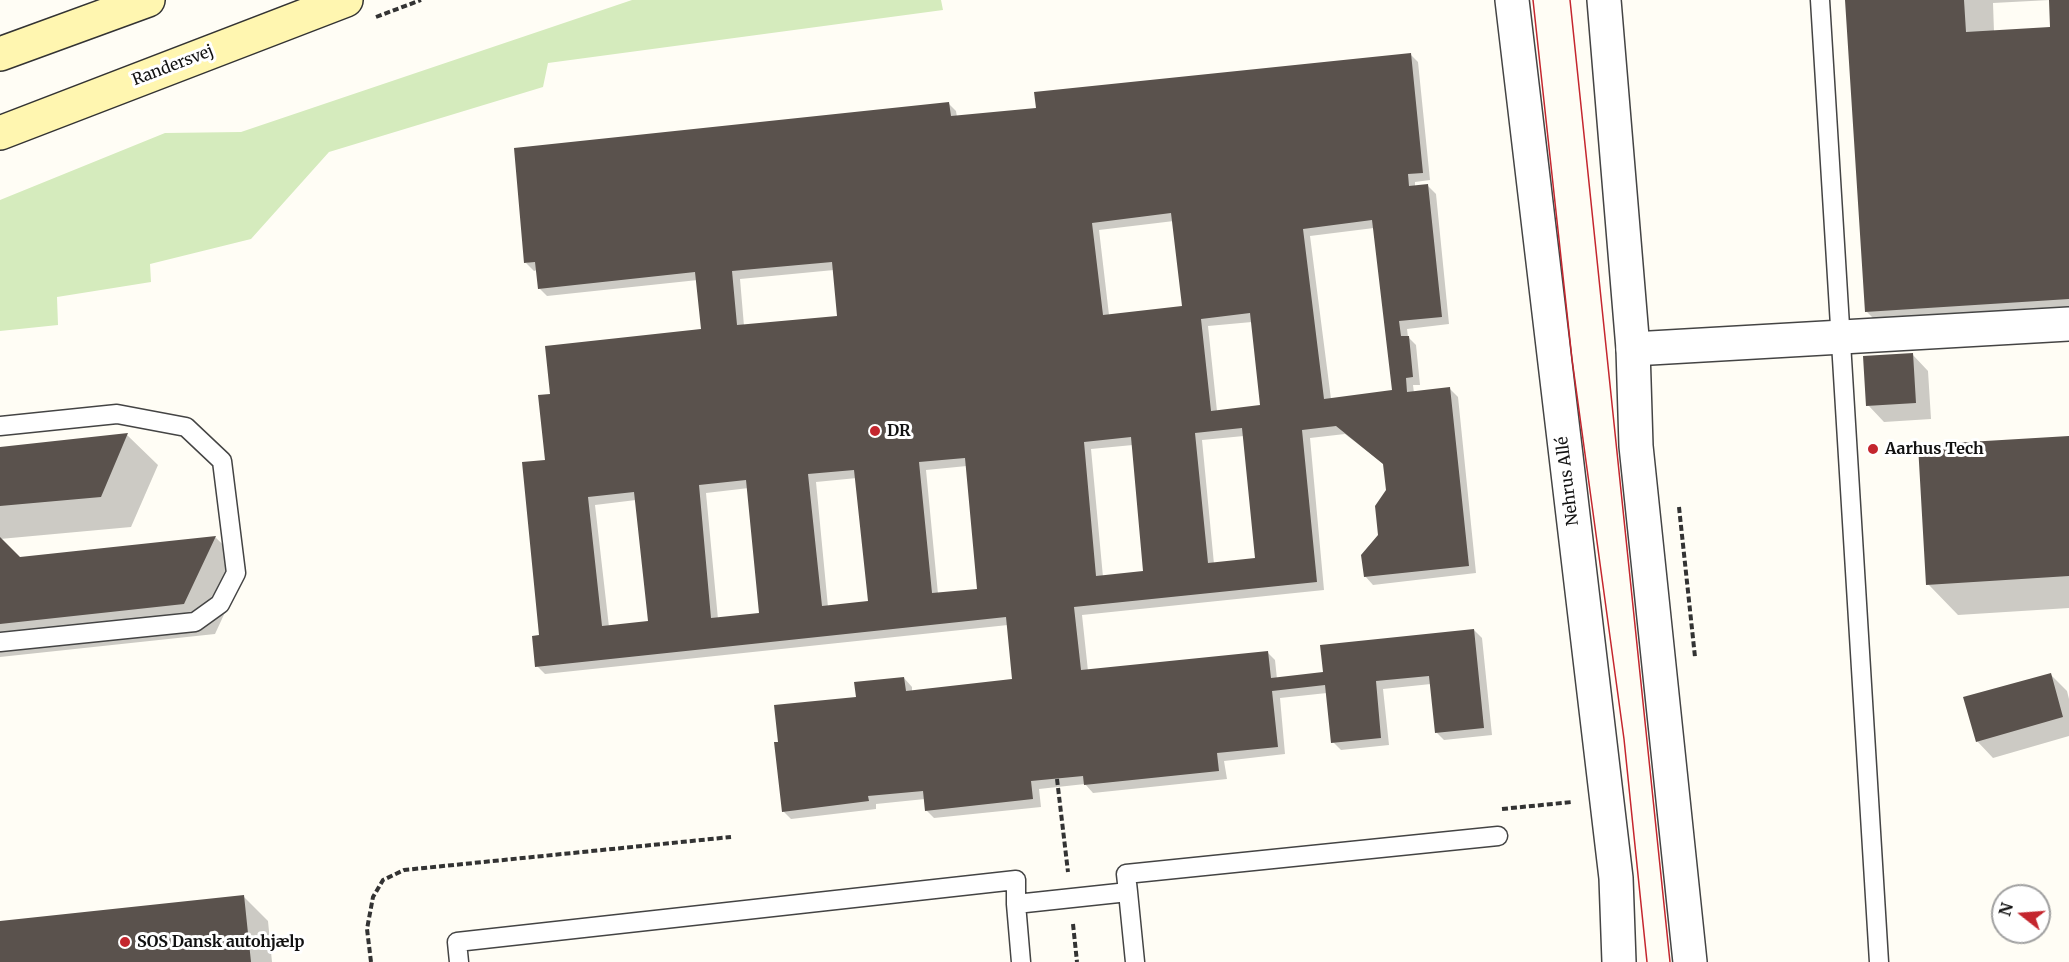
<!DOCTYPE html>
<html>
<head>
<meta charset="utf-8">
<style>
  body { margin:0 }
  #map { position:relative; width:2069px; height:962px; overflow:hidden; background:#fffdf5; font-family:Merriweather,serif }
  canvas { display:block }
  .north { position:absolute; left:1991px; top:884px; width:60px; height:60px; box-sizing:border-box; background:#fff; border:2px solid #a0a0a0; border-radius:50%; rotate:287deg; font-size:16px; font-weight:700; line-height:24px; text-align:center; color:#111 }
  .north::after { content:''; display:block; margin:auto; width:21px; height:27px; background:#c4262e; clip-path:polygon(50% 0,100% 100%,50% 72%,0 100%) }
</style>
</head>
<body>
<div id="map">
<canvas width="2069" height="962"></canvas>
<div class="north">N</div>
</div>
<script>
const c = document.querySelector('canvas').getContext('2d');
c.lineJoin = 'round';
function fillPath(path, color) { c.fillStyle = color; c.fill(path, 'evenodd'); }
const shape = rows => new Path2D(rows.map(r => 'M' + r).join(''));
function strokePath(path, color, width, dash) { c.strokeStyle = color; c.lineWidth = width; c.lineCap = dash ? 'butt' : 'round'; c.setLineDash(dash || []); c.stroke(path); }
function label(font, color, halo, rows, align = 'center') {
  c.font = font + ' Merriweather,serif'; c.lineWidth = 6; c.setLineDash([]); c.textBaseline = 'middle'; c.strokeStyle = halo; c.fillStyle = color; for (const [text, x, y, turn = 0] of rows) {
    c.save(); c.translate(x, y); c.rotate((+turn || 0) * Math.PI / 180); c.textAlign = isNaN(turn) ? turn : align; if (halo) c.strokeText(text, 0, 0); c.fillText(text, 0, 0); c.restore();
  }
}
fillPath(shape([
  [632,0,941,0,943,10,548,63,543,87,329,152,251,239,150,264,151,282,57,297,58,325,0,331,0,200,165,133,241,132]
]), '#d5ebbd');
fillPath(shape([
  [1846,0,2050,0,1993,3,1994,32,2052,29,2050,0,2069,0,2069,331,1897,342,1866,311],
  [1410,54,1418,62,1430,180,1415,182,1415,187,1428,186,1436,194,1449,324,1407,329,1408,337,1416,345,1420,385,1413,385,1414,393,1450,389,1458,397,1476,573,1373,585,1365,576,1379,536,1388,491,1385,465,1345,434,1310,438,1324,590,1082,615,1088,671,1267,652,1275,660,1277,679,1324,674,1474,630,1482,638,1492,735,1444,740,1436,732,1431,684,1383,689,1389,745,1341,750,1333,742,1327,693,1280,698,1285,754,1224,761,1227,779,1093,793,1085,784,1039,789,1041,807,934,818,926,810,925,799,876,804,876,809,791,819,783,811,857,698,904,678,912,687,912,691,1014,681,1008,625,545,674,537,666,541,637,546,461,552,396,703,331,698,280,547,296,539,288,537,270,534,271,526,263,948,103,956,111,957,117,1038,109],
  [1174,221,1184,307,1109,315,1099,230],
  [1374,228,1394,392,1331,399,1310,236],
  [834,270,838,318,744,326,740,279],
  [1252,322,1261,407,1217,411,1208,326],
  [1244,436,1257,560,1214,564,1202,440],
  [1133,445,1145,573,1103,577,1091,449],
  [967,466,979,590,938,594,926,470],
  [857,478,869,603,828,607,816,482],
  [749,488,760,615,718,619,706,493],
  [636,500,650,623,609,627,595,505],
  [1912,354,1928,371,1931,419,1884,422,1868,405],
  [127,435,158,465,131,527,0,539,0,449],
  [2069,438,2069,608,1958,615,1928,584],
  [215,537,246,567,215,634,0,657,0,540,19,559],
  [2050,674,2067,691,2069,699,2069,736,1993,758,1977,741],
  [244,897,268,921,272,962,0,962,0,923]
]), '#0003');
fillPath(shape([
  [1845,0,1964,0,1966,32,2050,27,2049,0,2069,0,2069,299,1865,312],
  [1411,53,1423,173,1408,174,1409,186,1428,184,1442,317,1399,321,1401,336,1409,336,1413,377,1406,378,1407,392,1450,387,1469,566,1364,577,1361,555,1378,535,1375,506,1386,490,1383,464,1336,426,1302,430,1317,582,1074,607,1081,670,1268,651,1271,678,1323,672,1320,645,1474,629,1484,728,1435,733,1429,676,1376,681,1381,738,1331,743,1325,685,1272,691,1278,747,1217,753,1219,771,1084,785,1083,776,1031,781,1033,799,925,811,923,791,868,796,869,801,782,812,774,742,778,742,774,705,856,697,854,682,904,677,906,691,1012,679,1006,617,535,667,532,636,539,635,522,462,545,460,538,395,550,394,545,346,701,329,695,272,538,289,535,262,524,263,514,148,949,102,951,116,1036,108,1034,92],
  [1171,213,1182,306,1103,315,1092,223],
  [1372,220,1392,390,1324,399,1303,229],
  [832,262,837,316,737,325,732,271],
  [1250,313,1260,405,1211,411,1201,319],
  [1242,428,1255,558,1208,563,1195,433],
  [1131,437,1143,571,1096,576,1084,442],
  [965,458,977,589,932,593,919,462],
  [854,470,868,601,822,606,808,474],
  [746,480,759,613,711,618,699,485],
  [634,492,648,621,602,626,588,497],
  [1913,353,1916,403,1866,406,1863,356],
  [128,433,101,497,0,506,0,447],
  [2069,436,2069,576,1926,585,1918,445],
  [216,536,184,604,0,624,0,537,20,557],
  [2051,673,2063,717,1976,742,1963,697],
  [244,895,251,962,0,962,0,921]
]), '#5a524d');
const service = shape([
  [1820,0,1879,962],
  [0,426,117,414,186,427,222,461,236,573,220,604,195,622,0,642],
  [1128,892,1126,874,1498,836],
  [459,962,457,942,1016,880,1016,904],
  [1021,962,1016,904,1128,892,1135,962]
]);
const minor = shape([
  [1633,349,2069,324]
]);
const tertiary = shape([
  [1512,0,1616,878,1619,962],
  [1604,0,1633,349,1636,446,1690,962]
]);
const secondary = shape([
  [0,54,148,0],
  [0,133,346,0]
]);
strokePath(service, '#444', 21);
strokePath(minor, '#444', 36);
strokePath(tertiary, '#444', 36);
strokePath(secondary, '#333', 36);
strokePath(shape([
  [376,17,421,0],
  [1679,507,1695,657],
  [1057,779,1068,872],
  [1502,809,1572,802],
  [1073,924,1077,962],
  [371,962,367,929,373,897,383,880,404,870,731,837]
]), '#333', 4, [6, 3]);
strokePath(service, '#fff', 18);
strokePath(minor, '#fff', 33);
strokePath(tertiary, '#fff', 33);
strokePath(secondary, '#fff6b0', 33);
strokePath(shape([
  [1533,0,1572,359,1624,739,1647,962],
  [1570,0,1670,962]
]), '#c4262e', 1.5);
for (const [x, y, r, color] of [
  [875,431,6,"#c4262e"],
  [1873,449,6,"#c4262e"],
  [125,942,6,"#c4262e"]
]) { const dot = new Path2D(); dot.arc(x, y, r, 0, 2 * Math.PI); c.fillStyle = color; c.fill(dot); strokePath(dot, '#fff', 2); }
label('16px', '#111', '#fff', [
  ["Randersvej",173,66,-21],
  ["Nehrus Allé",1568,481,-97]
]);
label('bold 16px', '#111', '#fff', [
  ["DR",887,431],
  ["Aarhus Tech",1885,449],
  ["SOS Dansk autohjælp",137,942]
], 'left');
</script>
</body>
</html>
